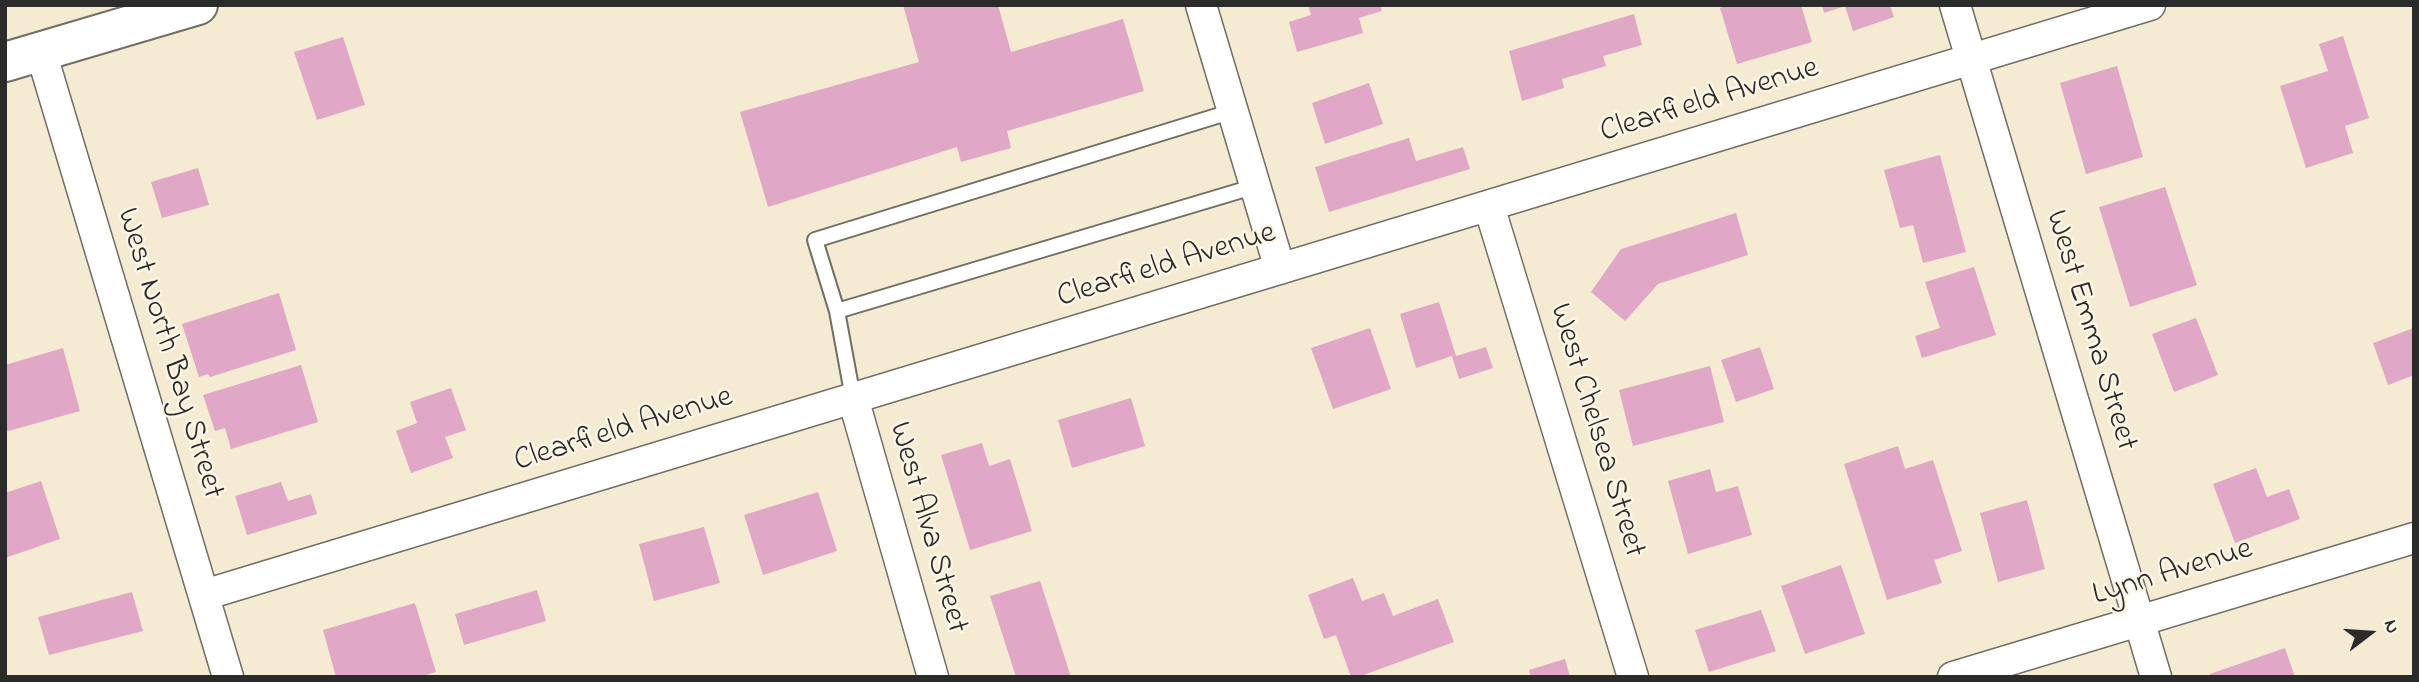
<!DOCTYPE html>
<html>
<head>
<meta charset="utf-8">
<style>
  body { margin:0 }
  #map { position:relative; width:2419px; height:682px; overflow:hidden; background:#f4ebd2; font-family:"Indie Flower",sans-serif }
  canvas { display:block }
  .frame { position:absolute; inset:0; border:7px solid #2b2b2b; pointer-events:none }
  .north { position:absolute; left:2335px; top:598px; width:70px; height:70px; -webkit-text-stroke:5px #fcf5e5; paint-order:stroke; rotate:73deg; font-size:19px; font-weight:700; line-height:28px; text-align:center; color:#2b2b2b }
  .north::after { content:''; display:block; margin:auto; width:24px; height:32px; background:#2b2b2b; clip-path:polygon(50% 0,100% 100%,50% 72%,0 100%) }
</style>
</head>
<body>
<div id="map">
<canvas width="2419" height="682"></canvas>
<div class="frame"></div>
<div class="north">N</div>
</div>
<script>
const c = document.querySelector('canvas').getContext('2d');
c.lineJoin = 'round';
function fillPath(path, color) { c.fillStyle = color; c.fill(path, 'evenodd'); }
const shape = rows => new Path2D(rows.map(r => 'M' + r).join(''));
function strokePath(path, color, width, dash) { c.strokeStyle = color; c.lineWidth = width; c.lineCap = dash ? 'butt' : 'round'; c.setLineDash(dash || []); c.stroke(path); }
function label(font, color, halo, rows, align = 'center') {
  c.font = font + ' "Indie Flower",sans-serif'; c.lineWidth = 5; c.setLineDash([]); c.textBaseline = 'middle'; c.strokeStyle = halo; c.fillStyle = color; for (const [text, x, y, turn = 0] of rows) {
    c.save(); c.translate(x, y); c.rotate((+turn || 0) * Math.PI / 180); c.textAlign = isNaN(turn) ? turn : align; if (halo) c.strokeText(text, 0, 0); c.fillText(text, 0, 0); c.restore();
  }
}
fillPath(shape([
  [903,5,998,5,1011,52,1123,19,1144,91,1007,131,1011,148,961,162,957,147,768,207,740,112,919,62],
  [1308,5,1380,5,1382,11,1359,18,1363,33,1297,52,1289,22,1311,15],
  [1728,5,1801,5,1812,42,1737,64,1720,8],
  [1822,5,1890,5,1894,17,1853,31,1845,6,1824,13],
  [1634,14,1642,45,1603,56,1606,66,1562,79,1564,88,1522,101,1509,51],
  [2343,36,2369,118,2345,126,2353,153,2306,168,2280,86,2328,71,2319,44],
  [343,37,365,105,317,120,294,52],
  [2117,66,2143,157,2086,174,2060,83],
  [1369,83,1383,124,1325,144,1312,103],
  [1409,138,1416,161,1463,147,1470,169,1329,212,1315,167],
  [1940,155,1966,252,1923,263,1913,225,1900,228,1884,170],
  [198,168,209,205,162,218,151,182],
  [2165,187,2197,285,2130,307,2099,207],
  [1736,213,1748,255,1658,284,1625,321,1591,292,1621,249],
  [1974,267,1996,335,1922,358,1915,336,1940,328,1925,282],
  [279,293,296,350,210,377,208,374,199,377,182,324],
  [1439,302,1456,356,1486,347,1493,368,1459,379,1452,356,1416,368,1400,314],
  [2196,318,2218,375,2174,392,2152,334],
  [1370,328,1391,389,1333,409,1311,348],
  [2414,328,2414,375,2388,385,2373,343],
  [1760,347,1774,389,1736,402,1721,360],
  [63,348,80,411,5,432,5,365],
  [301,365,318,422,231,449,225,428,215,431,203,395],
  [1710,366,1724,422,1633,446,1619,390],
  [451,388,466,430,445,437,453,458,411,473,396,431,417,423,410,402],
  [1131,398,1145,446,1072,468,1058,420],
  [982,443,989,466,1010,459,1032,531,970,550,941,455],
  [1898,446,1905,469,1933,460,1962,551,1934,560,1942,583,1887,600,1844,464],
  [2256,468,2267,497,2289,489,2300,519,2235,543,2213,484],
  [1710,469,1716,492,1738,486,1752,535,1688,554,1668,481],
  [41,481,60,539,5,558,5,493],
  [281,482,288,501,311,494,317,514,247,535,235,496],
  [818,492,837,551,763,575,744,515],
  [2027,500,2045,569,1998,582,1980,513],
  [704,527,720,583,654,601,639,544],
  [1841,565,1865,634,1805,654,1781,586],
  [1353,578,1362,601,1384,593,1393,616,1438,599,1454,642,1358,677,1351,677,1336,635,1324,639,1308,595],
  [1040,581,1071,677,1016,677,990,596],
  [537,590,546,621,464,645,455,614],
  [132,592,143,631,49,655,38,617],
  [415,603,436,672,419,677,336,677,323,630],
  [1761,610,1776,651,1709,672,1695,630],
  [2285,648,2295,677,2211,677,2210,674],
  [1565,659,1570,677,1531,677,1529,670]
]), '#e0a8c6');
const lane = shape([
  [1233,111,815,240,837,311,1256,186],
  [837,311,853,398]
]);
const street = shape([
  [1201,5,1280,269],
  [1955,5,2156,677],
  [41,52,228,677],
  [1489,206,1633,677],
  [853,398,933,677],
  [204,595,2150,5],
  [1953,677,2414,538]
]);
const secondary = shape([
  [5,62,198,5]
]);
strokePath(lane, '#716e65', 18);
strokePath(street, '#716e65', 33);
strokePath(secondary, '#716e65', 42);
strokePath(lane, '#fff', 14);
strokePath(street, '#fff', 30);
strokePath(secondary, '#fff', 38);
label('32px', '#2b2b2b', '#fcf5e5', [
  ["Clearfield Avenue",1710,102,-17],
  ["Clearfield Avenue",1167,267,-17],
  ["West Emma Street",2089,331,73],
  ["West North Bay Street",168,354,73],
  ["Clearfield Avenue",624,431,-17],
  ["West Chelsea Street",1595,431,73],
  ["West Alva Street",926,528,74],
  ["Lynn Avenue",2173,574,-17]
]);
</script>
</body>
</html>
